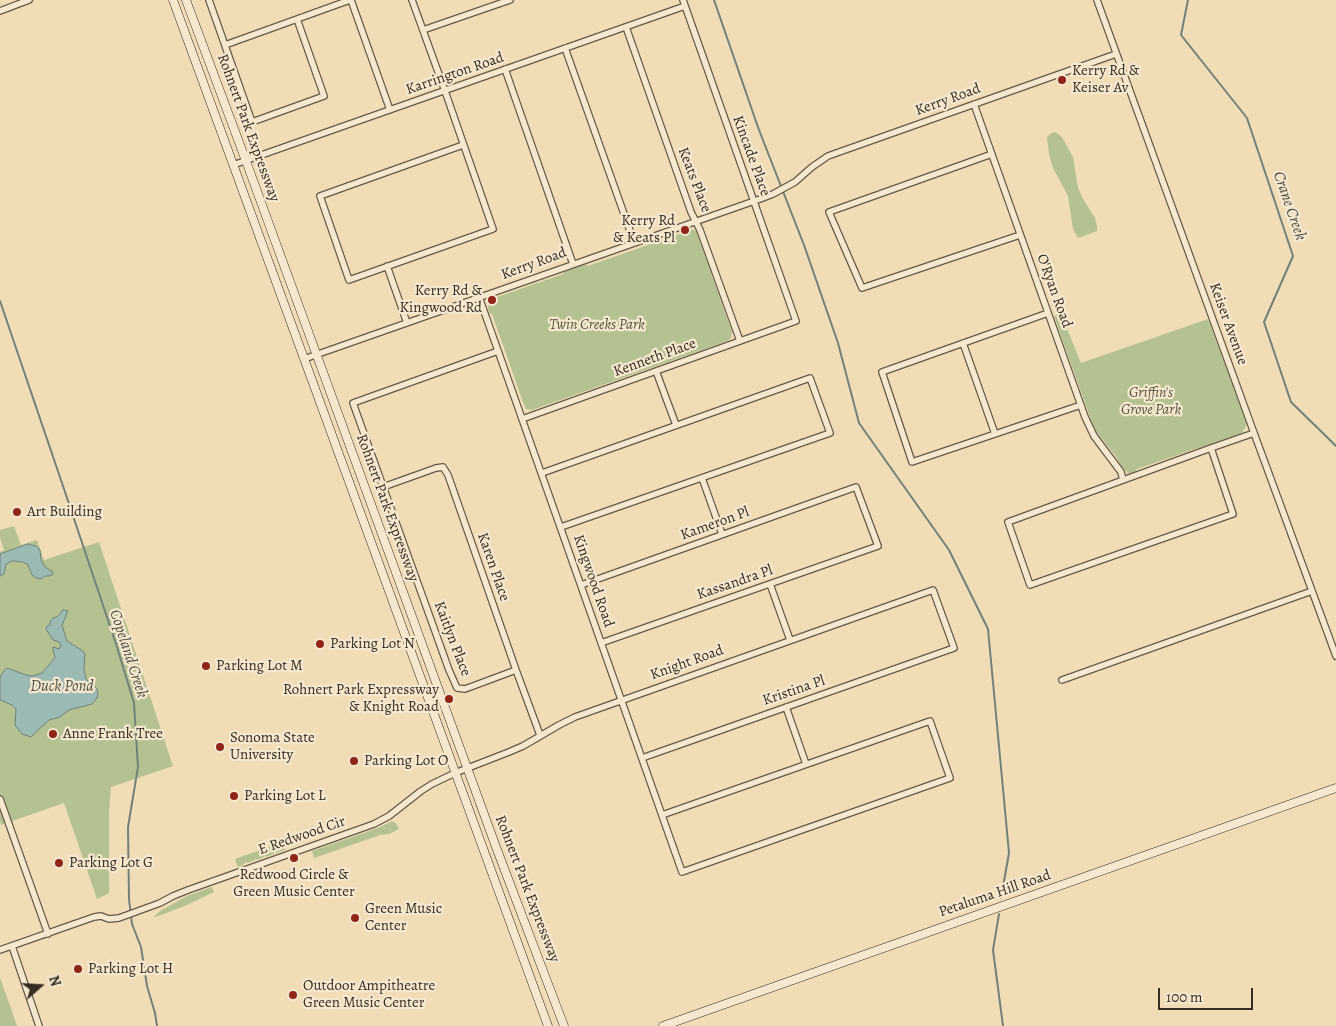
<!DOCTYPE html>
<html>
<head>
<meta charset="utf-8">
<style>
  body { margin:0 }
  #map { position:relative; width:1336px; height:1026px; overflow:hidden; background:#f0dcb5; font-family:Alegreya,serif }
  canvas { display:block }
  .north { position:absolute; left:15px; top:961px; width:50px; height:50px; -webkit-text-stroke:4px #f5e8cf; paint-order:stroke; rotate:71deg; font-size:14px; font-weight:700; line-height:20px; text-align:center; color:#352d23 }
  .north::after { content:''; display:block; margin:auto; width:18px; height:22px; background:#352d23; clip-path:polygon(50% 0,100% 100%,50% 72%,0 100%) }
  .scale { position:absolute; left:1158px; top:988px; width:95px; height:22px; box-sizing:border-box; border:2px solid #352d23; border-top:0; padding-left:6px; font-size:15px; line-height:18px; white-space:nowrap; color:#352d23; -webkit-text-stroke:4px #f5e8cf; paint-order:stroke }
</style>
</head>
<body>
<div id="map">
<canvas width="1336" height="1026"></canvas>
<div class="north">N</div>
<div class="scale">100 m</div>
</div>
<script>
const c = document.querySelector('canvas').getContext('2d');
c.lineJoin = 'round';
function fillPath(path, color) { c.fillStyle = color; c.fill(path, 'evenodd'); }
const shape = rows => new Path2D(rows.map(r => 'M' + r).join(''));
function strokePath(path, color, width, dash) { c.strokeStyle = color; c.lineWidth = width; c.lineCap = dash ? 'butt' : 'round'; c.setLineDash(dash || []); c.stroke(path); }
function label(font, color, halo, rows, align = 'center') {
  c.font = font + ' Alegreya,serif'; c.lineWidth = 4.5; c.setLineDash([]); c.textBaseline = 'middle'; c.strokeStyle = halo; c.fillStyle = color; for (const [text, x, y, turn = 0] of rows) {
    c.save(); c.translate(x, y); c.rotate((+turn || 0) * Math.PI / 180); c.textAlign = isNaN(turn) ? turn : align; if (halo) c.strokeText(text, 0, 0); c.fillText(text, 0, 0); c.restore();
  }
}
fillPath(shape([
  [1055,132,1062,137,1073,157,1078,188,1083,199,1095,218,1097,226,1097,231,1078,238,1073,229,1068,196,1053,168,1049,154,1047,137,1052,133],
  [687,228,696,231,699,236,699,239,732,332,731,338,727,341,532,410,526,409,523,402,492,314,489,313,488,308,489,301,494,297,500,296,563,274,564,272,585,264,588,266,682,233,683,230],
  [1061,314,1081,363,1208,319,1247,423,1245,428,1242,433,1137,469,1134,473,1128,473,1122,467,1117,458,1095,430,1091,420,1054,316],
  [14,526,21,545,37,540,44,560,99,542,173,766,111,787,109,812,109,893,97,899,64,803,1,825,0,820,0,552,4,550,0,538,0,530],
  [392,821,396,823,399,829,389,834,380,835,314,858,312,851,314,850,315,851,315,850,378,828],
  [283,842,285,850,276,853,274,851,274,854,266,857,264,855,264,857,257,860,255,858,255,860,247,863,246,862,243,865,238,867,235,859],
  [212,887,214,892,187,905,153,918,160,911,187,896],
  [0,978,13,1014,17,1026,0,1026]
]), '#b4c292');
const water = shape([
  [28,544,36,546,40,550,41,560,45,567,53,572,52,575,49,576,45,576,41,579,36,578,32,575,28,565,23,562,12,561,6,564,4,574,0,576,0,554,28,544],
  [63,610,68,611,62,625,67,641,83,651,85,654,84,669,86,679,97,689,98,694,97,698,92,704,69,710,60,717,49,720,31,737,22,734,15,725,16,709,12,705,0,700,0,677,3,672,7,668,26,675,33,676,42,673,54,659,55,657,53,650,53,647,59,649,61,646,59,642,53,640,46,629,47,626,50,625,50,622,53,618,57,617,63,610]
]);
fillPath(water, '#9bbab4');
strokePath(water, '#72827a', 1);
strokePath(shape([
  [714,0,759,130,804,245,838,343,859,423,949,550,988,629,1009,853,1001,898],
  [1188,0,1181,35,1247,118,1293,256,1264,322,1291,402,1336,446],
  [0,301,64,489,117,647,134,703,138,767,128,827,129,899,132,924,141,947,147,986,155,1013,157,1026],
  [999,914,993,950,1003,1026]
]), '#72827a', 2);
const street = shape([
  [209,0,252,122,324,96,297,19],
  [351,0,390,110],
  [412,0,445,91,493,229,349,280,320,196,463,145],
  [1097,0,1254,433,1336,656],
  [0,11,29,0],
  [626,27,691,212,700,230,740,341],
  [423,30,510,0],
  [225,45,350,0],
  [565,48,634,242],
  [505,69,573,264],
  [974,104,1085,417,1094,436,1121,472,1123,480],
  [992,154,829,212,862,288,1020,235],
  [233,165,685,6],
  [387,266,407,323],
  [479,297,682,872,950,778,930,721,662,815],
  [1048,313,882,372,912,462,1081,405],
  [963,343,995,434],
  [498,351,353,403,449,670,457,688,465,689,516,670],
  [304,359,760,199,773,194,795,182,812,167,828,156,1116,54],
  [656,371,676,425],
  [522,419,796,321,683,0],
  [1211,448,1233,514,1030,585,1008,522,1211,448,1254,433],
  [542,473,810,378,830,433,561,527],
  [702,478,722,534],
  [383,487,436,468,443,467,448,475,516,670,540,735],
  [770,584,790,640],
  [581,585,856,487,878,546,601,643],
  [1062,680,1312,591],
  [786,707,806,764],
  [0,799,48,934],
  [12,946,39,1026],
  [0,950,94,917,101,916,109,919,119,918,160,903,173,896,188,890,374,824,389,816,421,791,432,784,455,773,509,752,523,746,559,725,575,717,933,590,954,648,642,758]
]);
const secondary = shape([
  [173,0,548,1026],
  [186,0,246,161,496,847,564,1026],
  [663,1026,1336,788]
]);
strokePath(street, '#645948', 8);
strokePath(secondary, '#352d23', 9);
strokePath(street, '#f5e8cf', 5.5);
strokePath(secondary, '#f5e8cf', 8);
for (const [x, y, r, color] of [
  [1062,80,5,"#8f2418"],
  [685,230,5,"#8f2418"],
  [492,300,5,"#8f2418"],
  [17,512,5,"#8f2418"],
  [320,644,5,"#8f2418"],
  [206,666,5,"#8f2418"],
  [449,699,5,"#8f2418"],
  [53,734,5,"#8f2418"],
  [220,747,5,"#8f2418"],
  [354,761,5,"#8f2418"],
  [234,796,5,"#8f2418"],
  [294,858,5,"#8f2418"],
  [59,863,5,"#8f2418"],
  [355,918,5,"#8f2418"],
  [78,969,5,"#8f2418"],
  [293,995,5,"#8f2418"]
]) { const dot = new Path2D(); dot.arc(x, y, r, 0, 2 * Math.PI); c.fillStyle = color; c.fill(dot); strokePath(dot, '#f5e8cf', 2); }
label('15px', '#352d23', '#f5e8cf', [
  ["Kerry Rd &",1072,71],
  ["Keiser Av",1072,88],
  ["Kerry Rd",675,221,"right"],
  ["& Keats Pl",675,238,"right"],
  ["Kerry Rd &",482,291,"right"],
  ["Kingwood Rd",482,308,"right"],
  ["Art Building",27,512],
  ["Parking Lot N",330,644],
  ["Parking Lot M",216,666],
  ["Rohnert Park Expressway",439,690,"right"],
  ["& Knight Road",439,707,"right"],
  ["Anne Frank Tree",63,734],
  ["Sonoma State",230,738],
  ["University",230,755],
  ["Parking Lot O",364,761],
  ["Parking Lot L",244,796],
  ["Parking Lot G",69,863],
  ["Redwood Circle &",294,875,"center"],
  ["Green Music Center",294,892,"center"],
  ["Green Music",365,909],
  ["Center",365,926],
  ["Parking Lot H",88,969],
  ["Outdoor Ampitheatre",303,986],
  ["Green Music Center",303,1003]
], 'left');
label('15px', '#352d23', '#f5e8cf', [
  ["Karrington Road",455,74,-19],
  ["Kerry Road",948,100,-20],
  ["Rohnert Park Expressway",248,128,70],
  ["Kincade Place",751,156,70],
  ["Keats Place",694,180,69],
  ["Kerry Road",534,264,-20],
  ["O'Ryan Road",1054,291,70],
  ["Keiser Avenue",1228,324,70],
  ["Kenneth Place",655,358,-20],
  ["Rohnert Park Expressway",387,508,70],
  ["Kameron Pl",715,524,-20],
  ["Karen Place",493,567,71],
  ["Kingwood Road",593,581,71],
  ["Kassandra Pl",735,583,-19],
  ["Kaitlyn Place",452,639,69],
  ["Knight Road",687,663,-20],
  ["Kristina Pl",794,691,-19],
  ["E Redwood Cir",302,836,-19],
  ["Rohnert Park Expressway",527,889,69],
  ["Petaluma Hill Road",995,894,-19]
]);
label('italic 15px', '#55523f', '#f5e8cf', [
  ["Twin Creeks Park",597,325],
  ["Griffin's",1151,393],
  ["Grove Park",1151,410]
]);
label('italic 16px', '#4e5047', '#f5e8cf', [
  ["Crane Creek",1289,206,71],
  ["Copeland Creek",128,654,72],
  ["Duck Pond",62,687]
]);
</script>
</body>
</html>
